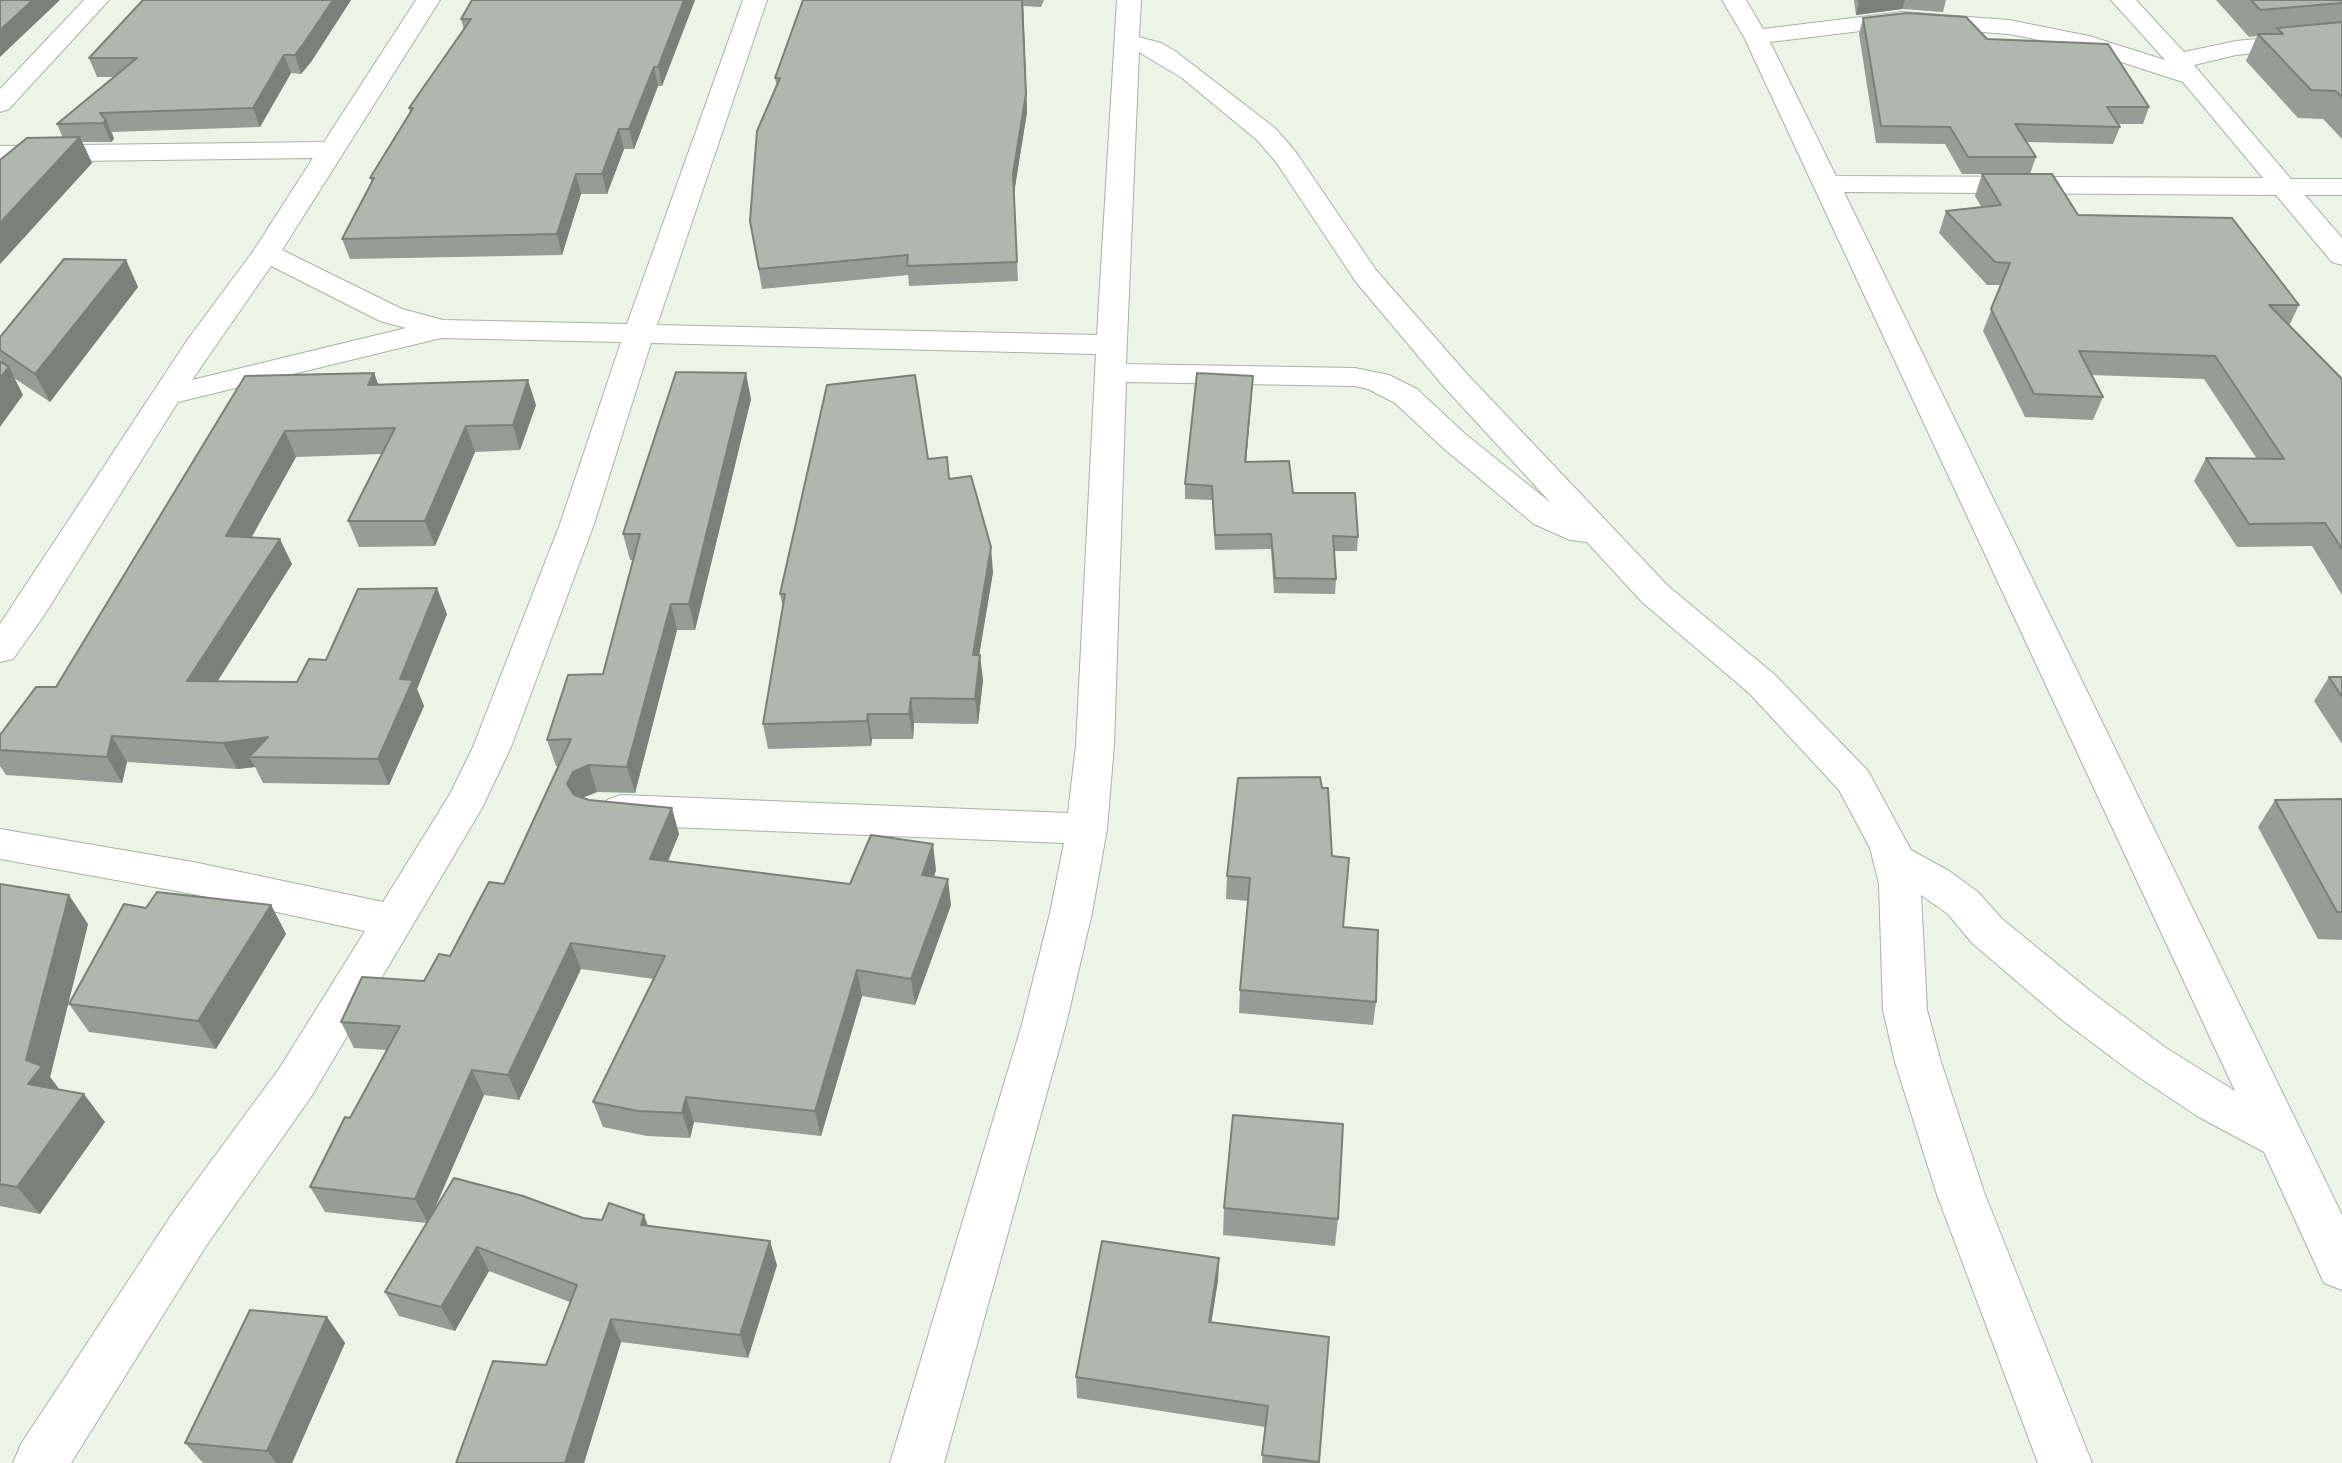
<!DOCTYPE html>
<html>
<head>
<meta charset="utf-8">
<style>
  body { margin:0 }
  canvas { display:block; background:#ecf4e8 }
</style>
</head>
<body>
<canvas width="2342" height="1463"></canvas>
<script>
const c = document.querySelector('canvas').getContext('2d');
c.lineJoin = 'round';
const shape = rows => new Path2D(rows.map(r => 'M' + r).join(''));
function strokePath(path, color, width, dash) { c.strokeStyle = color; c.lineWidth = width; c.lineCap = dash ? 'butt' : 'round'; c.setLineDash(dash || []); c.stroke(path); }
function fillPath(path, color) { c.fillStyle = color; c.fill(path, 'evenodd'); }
const minor = shape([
  [84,0,109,0,9,109,0,112,0,89,84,0],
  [416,0,440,0,282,250,402,309,443,320,627,324,743,0,767,0,657,325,1097,335,1117,0,1141,0,1139,37,1161,43,1175,51,1275,128,1295,151,1376,270,1467,374,1668,586,1775,675,1868,771,1911,850,1949,871,1978,892,2002,919,2094,994,2166,1048,2235,1091,1744,37,1722,0,1746,0,1763,29,1902,12,2009,20,2089,36,2165,60,2111,0,2136,0,2184,52,2236,41,2342,31,2342,45,2236,55,2194,65,2291,179,2342,179,2342,195,2305,195,2342,238,2342,265,2332,262,2276,195,1844,192,2342,1215,2342,1290,2324,1283,2264,1152,2197,1116,2134,1074,2062,1020,1972,943,1948,914,1921,895,1927,1010,1941,1062,1984,1192,2092,1463,2038,1463,1936,1192,1895,1062,1883,1010,1879,884,1870,848,1839,790,1749,693,1642,602,1587,542,1570,540,1534,524,1442,447,1395,403,1368,389,1355,386,1126,382,1114,745,1107,829,1092,913,1066,1024,944,1463,890,1463,1022,1024,1050,913,1064,843,621,825,607,820,601,810,607,800,621,795,1068,813,1076,745,1096,354,651,343,594,524,511,747,482,808,311,1097,206,1246,71,1463,13,1463,21,1444,172,1214,279,1069,365,931,193,894,0,859,0,829,193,862,383,902,450,794,473,747,560,524,621,342,441,338,178,402,43,617,13,659,0,662,0,624,188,339,254,250,313,158,0,162,0,146,324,142,416,0],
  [1902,26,2009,34,2075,47,2183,82,2263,178,1836,176,1770,42,1902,26],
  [1139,52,1182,78,1257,140,1276,162,1356,282,1445,388,1551,503,1464,433,1417,389,1389,375,1355,368,1126,364,1139,52],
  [271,266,380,321,406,328,192,380,271,266]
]);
strokePath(minor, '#aab1a6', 2);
fillPath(minor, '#fff');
fillPath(shape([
  [143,0,351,0,311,62,301,74,291,73,260,127,112,132,114,139,111,142,82,142,92,163,0,264,0,160,63,138,57,124,114,77,97,77,89,58],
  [695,0,662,86,658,86,634,149,624,149,607,194,581,194,562,255,350,259,342,239,372,183,370,178,410,113,409,108,464,30,461,19],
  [803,0,1044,0,1041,7,1023,6,1027,112,1014,193,1018,281,909,286,908,275,762,289,750,221,777,87,775,78],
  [1854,0,1946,0,1943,12,1902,9,1856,15],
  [2216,0,2342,0,2342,139,2323,119,2298,118,2246,61,2257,36,2249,37],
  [1863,18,1987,39,2149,107,2143,124,2118,124,2120,127,2113,144,2026,142,2036,157,2030,174,2078,215,2299,305,2289,326,2342,379,2342,595,2312,546,2237,547,2194,481,2206,458,2257,459,2204,379,2091,375,2103,397,2093,420,2025,417,1983,331,2001,285,1987,285,1939,233,1946,211,1982,208,1975,196,1982,174,1962,174,1945,144,1876,143,1859,34],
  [126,260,138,287,50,402,14,378,23,395,0,359,0,337],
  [374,373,378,384,536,405,520,450,475,452,435,546,359,547,348,521,382,454,296,457,251,537,292,564,217,682,297,682,326,660,447,614,417,689,424,706,389,785,263,783,255,767,237,769,127,762,122,783,6,775,0,766,0,735,56,687,245,376],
  [1253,376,1246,462,1358,537,1357,551,1334,551,1336,579,1335,594,1274,593,1271,549,1215,550,1212,500,1185,499,1185,484],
  [751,399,695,630,677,630,635,793,597,792,582,798,679,834,668,861,850,884,936,870,934,877,951,905,915,1005,862,996,821,1136,694,1122,690,1138,647,1136,603,1127,593,1102,654,979,581,969,519,1100,484,1095,433,1213,583,1218,648,1226,777,1265,748,1358,621,1342,584,1463,456,1463,546,1365,570,1302,489,1271,455,1331,399,1316,385,1292,426,1223,325,1212,310,1187,350,1118,387,1050,354,1048,341,1022,424,981,450,956,504,884,559,766,556,766,547,740,603,674,634,560,630,560,623,534],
  [928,459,950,479,993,572,979,655,983,680,978,724,914,723,913,739,872,739,871,746,768,749,763,724,783,608,780,594],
  [2329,677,2342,677,2342,744,2314,701],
  [2342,799,2342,940,2318,939,2258,827,2275,800],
  [1332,856,1343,927,1376,1002,1373,1025,1239,1013,1240,990,1248,901,1226,899,1227,876],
  [0,884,88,924,50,1077,59,1090,105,1122,40,1214,0,1206],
  [271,905,286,934,216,1049,89,1032,69,1004,146,908],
  [1224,1208,1338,1219,1335,1246,1223,1235],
  [1219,1258,1218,1280,1211,1322,1319,1463,1262,1463,1265,1427,1077,1398,1076,1377],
  [327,1317,345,1343,292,1463,203,1463,185,1443]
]), '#979d94');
fillPath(shape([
  [33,0,60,0,0,57,0,30],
  [333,0,351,0,311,62,301,74,295,55],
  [684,0,695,0,662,86,658,67],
  [1023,0,1027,112,1014,193,1018,281,1013,174],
  [1879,0,1905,0,1902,9,1856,15,1859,2],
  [284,55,291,73,260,127,253,108],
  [654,67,658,86,634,149,629,129],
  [106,120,114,139,111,142,103,123],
  [619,129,624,149,607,194,602,174],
  [80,137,92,163,0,264,0,223],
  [576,174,581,194,562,255,557,234],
  [126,260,138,287,50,402,35,374],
  [9,367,23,395,0,427,0,378],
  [374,373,383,398,368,385],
  [746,373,751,399,695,630,689,604],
  [1253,376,1252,390,1245,476,1245,462],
  [528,380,536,405,520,450,513,425],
  [466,426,475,452,435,546,425,521],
  [285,431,296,457,238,562,226,536],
  [280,539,292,564,201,707,187,681],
  [991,547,993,572,975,680,973,655],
  [437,588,447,614,417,689,424,706,389,785,378,759,400,679],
  [671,604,677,630,635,793,627,767],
  [980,655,983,680,978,724,975,699],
  [911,698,914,723,913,739,909,714],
  [868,714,872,739,871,746,867,721],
  [112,736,127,762,122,783,107,757],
  [268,737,249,757,255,767,237,769,223,743],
  [589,765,597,792,582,798,576,810,567,784,573,772],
  [672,808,679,834,658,885,650,859],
  [933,844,936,870,926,900,922,875],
  [948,879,951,905,915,1005,911,979],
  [69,895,88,924,50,1077,63,1094,28,1084,26,1060],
  [271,905,286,934,216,1049,198,1021],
  [571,943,581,969,519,1100,508,1075],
  [857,970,862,996,821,1136,815,1111],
  [472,1070,484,1095,428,1223,415,1199],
  [84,1094,105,1122,40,1214,17,1187],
  [686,1097,694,1122,690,1138,682,1113],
  [644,1215,653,1240,641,1225],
  [770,1241,777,1265,748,1358,740,1335],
  [477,1247,489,1271,455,1331,441,1307],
  [1219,1258,1218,1280,1208,1344,1209,1322],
  [327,1317,345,1343,292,1463,277,1463,267,1451],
  [611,1319,621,1342,584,1463,565,1463]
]), '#7b8078');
const building = shape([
  [0,0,33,0,0,30,0,0],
  [143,0,333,0,304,43,295,55,284,55,253,108,100,113,106,120,103,123,57,124,137,58,89,58,143,0],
  [472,0,684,0,658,67,654,67,629,129,619,129,602,174,576,174,557,234,342,239,374,178,370,178,413,108,409,108,471,19,461,19,472,0],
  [803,0,1022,0,1026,94,1013,174,1017,262,907,266,908,255,759,269,750,221,757,131,780,78,775,78,803,0],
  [1859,0,1879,0,1859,2,1859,0],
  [2251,0,2342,0,2342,3,2260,10,2251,0],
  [1907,13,1966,17,1987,39,2108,44,2149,107,2107,107,2120,127,2015,124,2036,157,1968,157,1950,127,1881,126,1863,18,1907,13],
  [2342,22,2342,97,2336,91,2311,90,2258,34,2283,34,2277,28,2342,22],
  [80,137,0,223,0,160,27,138,80,137],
  [1982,174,2052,174,2078,215,2232,218,2299,305,2269,305,2342,379,2342,549,2325,523,2249,524,2206,458,2284,459,2215,356,2079,351,2103,397,2034,394,1991,309,2010,263,1995,262,1946,211,2001,205,1982,174],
  [64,259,126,260,35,374,0,350,0,337,64,259],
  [0,361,9,367,0,378,0,361],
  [676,372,746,373,689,604,671,604,627,767,589,765,573,772,567,784,574,795,589,800,672,808,650,859,850,884,871,835,933,844,922,875,948,879,911,979,857,970,815,1111,686,1097,682,1113,638,1111,593,1102,665,956,571,943,508,1075,472,1070,415,1199,310,1187,345,1117,350,1118,400,1026,341,1022,362,977,424,981,439,954,450,956,489,882,504,884,571,739,547,740,568,675,603,674,640,534,623,534,676,372],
  [374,373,368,385,528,380,513,425,466,426,425,521,348,521,395,428,285,431,226,536,280,539,187,681,297,682,309,659,326,660,358,589,437,588,400,679,413,680,378,759,249,757,268,737,223,743,112,736,107,757,0,750,0,735,36,687,56,687,245,376,374,373],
  [1197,373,1253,376,1245,462,1289,461,1293,493,1355,493,1358,537,1333,536,1336,579,1275,578,1271,534,1215,535,1212,486,1185,484,1197,373],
  [915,375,928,459,947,457,949,479,971,476,991,547,973,655,980,655,975,699,911,698,909,714,868,714,867,721,763,724,785,594,780,594,827,385,915,375],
  [2329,677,2342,677,2342,697,2329,677],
  [1320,777,1322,788,1328,788,1332,856,1349,858,1343,927,1378,930,1376,1002,1240,990,1250,878,1227,876,1238,778,1320,777],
  [2342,799,2342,912,2337,912,2275,800,2342,799],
  [0,884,69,895,26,1060,42,1066,28,1084,84,1094,17,1187,0,1184,0,884],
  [157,892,271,905,198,1021,69,1004,124,904,146,908,157,892],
  [1233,1115,1343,1124,1338,1219,1224,1208,1233,1115],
  [454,1178,523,1196,583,1218,602,1220,609,1203,644,1215,641,1225,770,1241,740,1335,611,1319,565,1463,456,1463,493,1361,546,1365,577,1285,477,1247,441,1307,385,1292,454,1178],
  [1102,1241,1219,1258,1209,1322,1329,1337,1319,1462,1262,1455,1268,1406,1076,1377,1102,1241],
  [250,1310,327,1317,267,1451,185,1443,250,1310]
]);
fillPath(building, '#b0b7ac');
strokePath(building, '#7b8078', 2);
</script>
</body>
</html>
